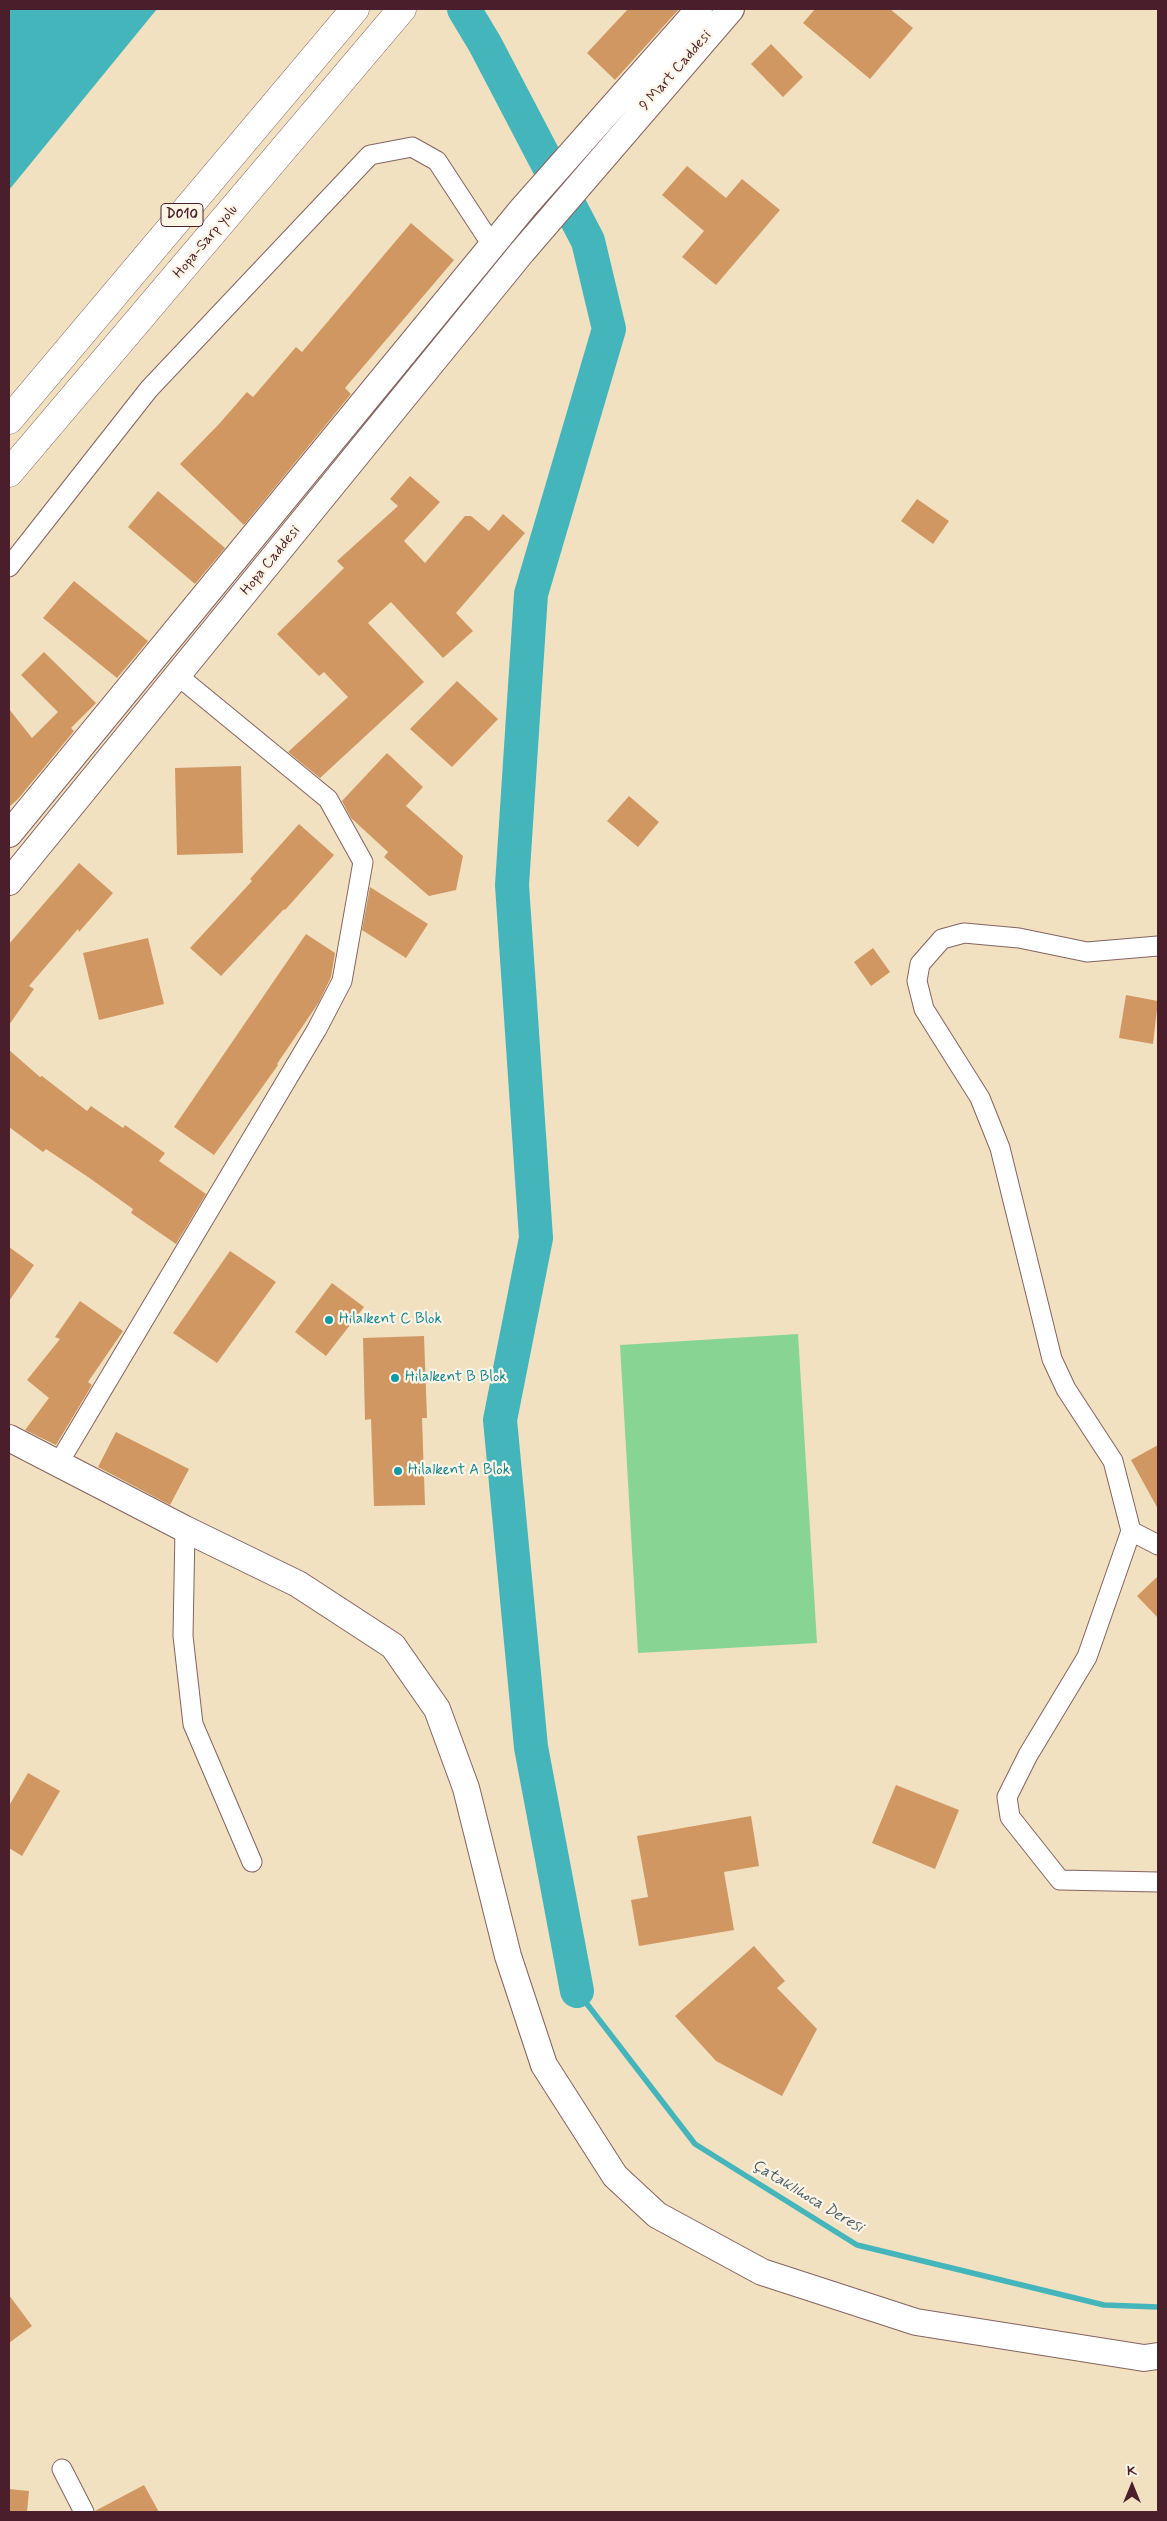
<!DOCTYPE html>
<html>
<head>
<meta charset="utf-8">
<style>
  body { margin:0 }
  #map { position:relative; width:1167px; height:2521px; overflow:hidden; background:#f1e1c1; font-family:Mynerve,sans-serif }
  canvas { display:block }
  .frame { position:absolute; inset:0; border:10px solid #4a1f2b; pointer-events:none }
  .north { position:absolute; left:1107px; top:2461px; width:50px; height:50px; -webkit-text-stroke:4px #fcf5e5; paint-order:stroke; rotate:0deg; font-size:14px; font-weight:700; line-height:20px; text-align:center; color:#4a1f2b }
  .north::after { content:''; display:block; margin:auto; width:18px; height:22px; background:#4a1f2b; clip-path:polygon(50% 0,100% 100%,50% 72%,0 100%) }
</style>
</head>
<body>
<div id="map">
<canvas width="1167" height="2521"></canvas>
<div class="frame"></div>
<div class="north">K</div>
</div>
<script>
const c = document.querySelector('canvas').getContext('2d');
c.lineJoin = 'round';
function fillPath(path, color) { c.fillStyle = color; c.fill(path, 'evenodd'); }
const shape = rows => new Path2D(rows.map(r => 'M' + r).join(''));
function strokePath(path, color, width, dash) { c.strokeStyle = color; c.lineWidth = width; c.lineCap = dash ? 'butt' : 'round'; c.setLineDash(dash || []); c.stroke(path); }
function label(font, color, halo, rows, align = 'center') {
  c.font = font + ' Mynerve,sans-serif'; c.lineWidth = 4.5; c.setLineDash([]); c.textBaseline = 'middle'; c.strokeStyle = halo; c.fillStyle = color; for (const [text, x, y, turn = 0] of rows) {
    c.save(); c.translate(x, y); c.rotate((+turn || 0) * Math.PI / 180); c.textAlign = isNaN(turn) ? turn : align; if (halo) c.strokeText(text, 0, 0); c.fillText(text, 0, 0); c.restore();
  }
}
fillPath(shape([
  [798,1334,817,1643,638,1653,620,1345]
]), '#88d593');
fillPath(shape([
  [9,9,157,9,9,190]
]), '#45b5bc');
strokePath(shape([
  [577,1991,695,2144,857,2245,1104,2305,1158,2307]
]), '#45b5bc', 5.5);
strokePath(shape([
  [464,9,485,44,588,241,609,329,531,594,512,885,536,1238,500,1420,531,1747,577,1991]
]), '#45b5bc', 34);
fillPath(shape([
  [628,9,679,9,615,80,587,53],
  [815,9,890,9,913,28,870,79,803,23],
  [771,44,803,77,783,97,751,64],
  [687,166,726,198,742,179,780,210,716,285,682,257,704,231,662,195],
  [411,223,454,260,345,388,351,394,244,525,180,464,219,424,247,392,253,397,296,347,302,352],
  [410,476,440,502,404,541,425,563,465,516,471,516,489,531,503,514,525,533,456,613,473,631,443,658,391,602,368,623,424,682,320,778,288,752,348,697,324,672,319,676,277,634,344,568,337,561,398,506,390,499],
  [158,491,225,548,195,584,128,527],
  [917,499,949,521,933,544,901,521],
  [74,581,148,641,117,678,43,618],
  [44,652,96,703,71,728,74,731,18,799,9,807,9,709,32,738,58,712,21,675],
  [457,681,498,719,452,767,410,729],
  [387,753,423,787,406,806,463,856,456,890,429,896,384,857,388,852,351,818,342,801],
  [241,766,243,853,177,855,175,768],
  [629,796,659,822,638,847,607,821],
  [299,824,334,855,285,910,284,909,221,976,190,948,252,881,250,879],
  [79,863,113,893,79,932,78,929,29,986,34,989,9,1025,9,944],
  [370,887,428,924,406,958,362,930],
  [306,934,335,953,331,977,319,1002,277,1064,278,1065,214,1155,174,1127],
  [148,938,164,1004,99,1020,83,953],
  [873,948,890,972,871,986,854,962],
  [1126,995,1158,1001,1153,1044,1119,1038],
  [9,1050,40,1077,42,1076,87,1111,91,1106,123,1128,125,1125,165,1153,159,1161,206,1194,176,1244,131,1213,133,1209,88,1177,46,1149,43,1152,9,1127],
  [9,1247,34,1265,9,1301],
  [230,1251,276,1282,217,1363,173,1333],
  [332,1283,364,1307,326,1356,295,1332],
  [80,1301,123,1331,88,1382,92,1385,56,1445,25,1430,49,1398,27,1380,60,1339,55,1337],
  [424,1336,427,1418,422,1418,425,1505,374,1506,371,1419,365,1420,363,1338],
  [116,1432,189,1469,170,1505,98,1467],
  [1158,1445,1158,1509,1131,1460],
  [1158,1576,1158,1618,1137,1596],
  [28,1773,60,1791,22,1856,9,1848,9,1806],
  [896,1785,959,1810,935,1869,872,1843],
  [751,1816,759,1866,724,1872,734,1930,639,1946,631,1900,648,1897,637,1836],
  [754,1946,785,1981,777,1988,817,2029,782,2096,716,2061,675,2016],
  [9,2295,32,2326,9,2343],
  [144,2485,159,2512,95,2512,95,2511],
  [9,2489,29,2491,27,2512,9,2512]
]), '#d19762');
const street = shape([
  [9,567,149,389,370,155,412,147,437,161,492,245],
  [1158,946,1087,952,1019,938,964,933,942,939,920,964,917,981,924,1009,980,1098,1000,1148,1052,1359,1066,1389,1113,1461,1131,1531,1087,1657,1028,1755,1007,1797,1010,1817,1060,1880,1158,1882],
  [58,1464,317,1029,342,981,363,862,328,799,177,675],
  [185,1529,183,1636,193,1724,252,1862],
  [1131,1531,1158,1545],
  [62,2469,84,2512]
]);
const secondary = shape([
  [9,834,523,208,699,9],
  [9,882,522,252,731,9],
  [9,1438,185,1529,298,1584,393,1646,437,1709,466,1788,508,1956,544,2065,615,2176,657,2215,762,2272,916,2322,1144,2358,1158,2356]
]);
const highway = shape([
  [9,420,355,9],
  [9,473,402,9]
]);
strokePath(street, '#846360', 21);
strokePath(secondary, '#846360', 28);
strokePath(highway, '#846360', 29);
strokePath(street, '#fff', 19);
strokePath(secondary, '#fff', 26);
strokePath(highway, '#fff', 28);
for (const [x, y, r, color] of [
  [329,1320,5,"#0f9aa8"],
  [395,1378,5,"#0f9aa8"],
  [398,1471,5,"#0f9aa8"]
]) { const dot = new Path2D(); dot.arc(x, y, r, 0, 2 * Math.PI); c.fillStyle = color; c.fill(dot); strokePath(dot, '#fcf5e5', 2); }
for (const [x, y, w] of [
  [182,215,42]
]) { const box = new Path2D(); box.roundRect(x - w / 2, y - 11.5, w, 23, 4); c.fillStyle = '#fcf5e5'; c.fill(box); strokePath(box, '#4a1f2b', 1); }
label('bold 14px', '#4a1f2b', null, [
  ["D010",182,215]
]);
label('15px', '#4a1f2b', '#fcf5e5', [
  ["9 Mart Caddesi",676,71,-49],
  ["Hopa-Sarp yolu",206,242,-50],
  ["Hopa Caddesi",271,561,-51]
]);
label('15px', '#0d838f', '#fcf5e5', [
  ["Hilalkent C Blok",339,1320],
  ["Hilalkent B Blok",405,1378],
  ["Hilalkent A Blok",408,1471]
], 'left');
label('italic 16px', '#485b65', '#fcf5e5', [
  ["Çataklıhoca Deresi",807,2197,31]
]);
</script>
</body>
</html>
